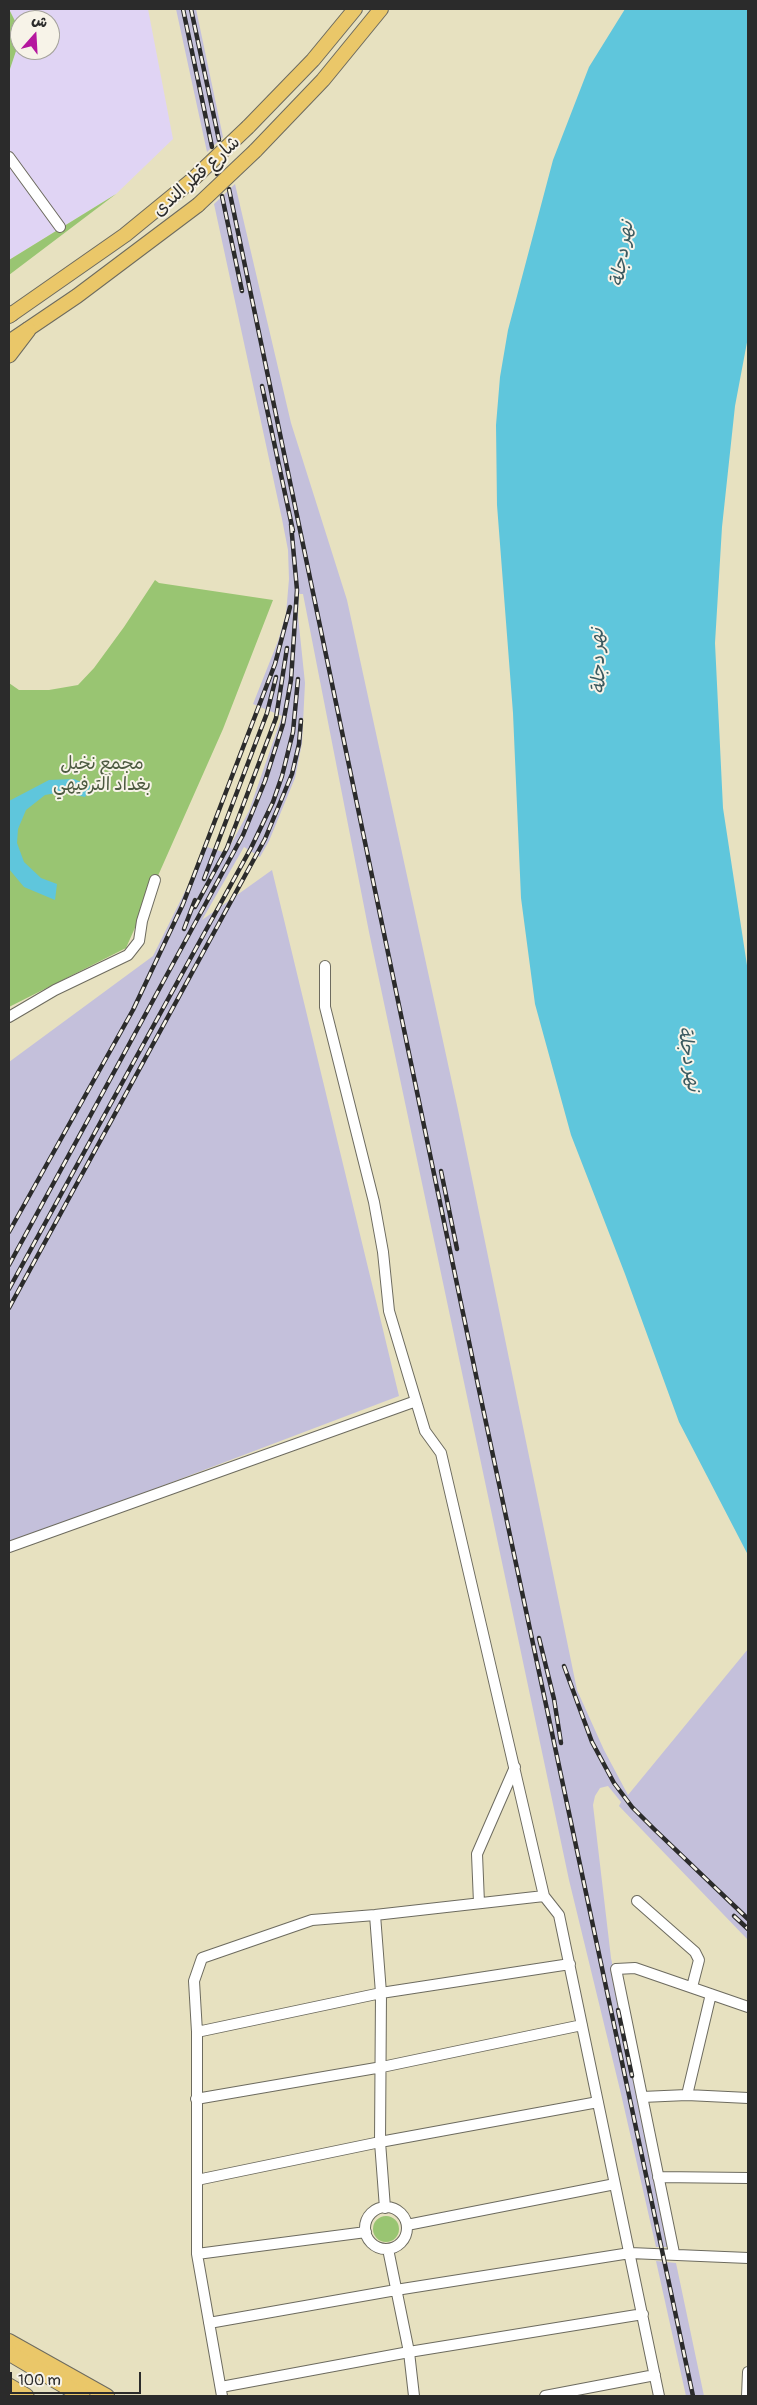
<!DOCTYPE html>
<html>
<head>
<meta charset="utf-8">
<style>
  body { margin:0 }
  #map { position:relative; width:757px; height:2405px; overflow:hidden; background:#e7e1c0; font-family:Pangolin,"Playpen Sans Arabic",sans-serif }
  canvas { display:block }
  .frame { position:absolute; inset:0; border:10px solid #2b2b2b; pointer-events:none }
  .north { position:absolute; left:10px; top:10px; width:50px; height:50px; box-sizing:border-box; background:#f7f3e8; border:1px solid #a5a39c; border-radius:50%; rotate:19deg; font-size:14px; font-weight:700; line-height:20px; text-align:center; color:#2b2b2b }
  .north::after { content:''; display:block; margin:auto; width:18px; height:22px; background:#b5179e; clip-path:polygon(50% 0,100% 100%,50% 72%,0 100%) }
  .scale { position:absolute; left:10px; top:2372px; width:131px; height:22px; box-sizing:border-box; border:2px solid #2b2b2b; border-top:0; padding-left:6px; font-size:15px; line-height:18px; white-space:nowrap; color:#2b2b2b; -webkit-text-stroke:4px #f7f3e8; paint-order:stroke }
</style>
</head>
<body>
<div id="map">
<canvas width="757" height="2405"></canvas>
<div class="frame"></div>
<div class="north">ش</div>
<div class="scale">100 m</div>
</div>
<script>
const c = document.querySelector('canvas').getContext('2d');
c.lineJoin = 'round';
function fillPath(path, color) { c.fillStyle = color; c.fill(path, 'evenodd'); }
const shape = rows => new Path2D(rows.map(r => 'M' + r).join(''));
function strokePath(path, color, width, dash) { c.strokeStyle = color; c.lineWidth = width; c.lineCap = dash ? 'butt' : 'round'; c.setLineDash(dash || []); c.stroke(path); }
function label(font, color, halo, rows, align = 'center') {
  c.font = font + ' Pangolin,"Playpen Sans Arabic",sans-serif'; c.lineWidth = 4; c.setLineDash([]); c.textBaseline = 'middle'; c.strokeStyle = halo; c.fillStyle = color; for (const [text, x, y, turn = 0] of rows) {
    c.save(); c.translate(x, y); c.rotate((+turn || 0) * Math.PI / 180); c.textAlign = isNaN(turn) ? turn : align; if (halo) c.strokeText(text, 0, 0); c.fillText(text, 0, 0); c.restore();
  }
}
fillPath(shape([
  [9,9,148,9,173,139,116,194,9,260],
  [20,20,50,20,50,50,20,50]
]), '#e0d4f4');
fillPath(shape([
  [176,9,196,9,223,137,207,152],
  [235,184,291,423,347,600,458,1110,577,1690,604,1750,628,1795,748,1649,748,1940,619,1806,621,1802,608,1786,600,1788,595,1796,593,1805,611,1958,672,2247,656,2247,621,2094,569,1880,369,932,303,594,299,594,298,616,305,683,302,743,295,778,269,841,260,857,244,847,202,920,272,870,399,1396,9,1544,9,1062,153,956,207,847,226,853,249,811,282,716,253,704,278,641,286,614,289,579,288,550,282,519,214,204],
  [656,2261,676,2263,704,2396,686,2396]
]), '#c4c0db');
fillPath(shape([
  [9,9,18,27,17,48,9,72],
  [116,194,9,275,9,260],
  [155,580,159,583,273,600,223,729,126,948,9,1007,9,683,19,690,49,690,78,685,94,668,124,627],
  '373 2229a13 13 0 1 1 26 0a13 13 0 1 1-26 0Z'
]), '#99c572');
fillPath(shape([
  [625,9,748,9,748,337,735,406,722,527,715,643,723,808,748,972,748,1555,679,1422,625,1274,571,1135,535,1004,521,898,513,713,497,505,496,425,500,377,508,330,553,160,589,67],
  [74,779,91,786,85,797,62,792,45,795,26,810,18,829,17,843,24,862,41,878,57,884,55,900,24,887,9,869,9,801,49,780]
]), '#5fc6dc');
const minor = shape([
  [9,157,60,227],
  [325,966,325,1007,374,1202,383,1252,389,1311,425,1431,441,1453,544,1896,559,1915,659,2396],
  [9,1017,55,990,128,955,139,941,142,921,155,880],
  [9,1547,416,1401],
  [637,1901,695,1952,699,1960,692,1987],
  [479,1903,477,1854,515,1767],
  [375,1915,381,1993,380,2142,385,2208],
  [197,2032,381,1993,570,1964],
  [687,2095,711,1994],
  [642,2097,687,2095,748,2098],
  [196,2099,382,2067,582,2025],
  [658,2177,748,2178],
  [197,2180,380,2142,598,2102],
  '365 2228a21 21 0 1 1 42 0a21 21 0 1 1-42 0Z',
  [407,2225,615,2184],
  [388,2249,409,2352,414,2396],
  [674,2253,616,1969,635,1968,748,2007],
  [197,2254,366,2232],
  [209,2323,396,2290,630,2253,748,2258],
  [221,2387,409,2352,643,2314],
  [222,2396,197,2254,197,2032,194,1981,202,1958,312,1920,375,1915,544,1896],
  [545,2396,655,2375],
  [747,2396,748,2372]
]);
const major = shape([
  [248,127,313,60,355,9],
  [255,151,323,80,381,9],
  [9,316,125,235,191,181],
  [9,342,77,296,198,205],
  [9,2341,107,2396]
]);
const highway = shape([
  [9,315,11,314],
  [9,355,28,330],
  [9,2353,82,2396],
  [9,2386,26,2396]
]);
strokePath(minor, '#6d6b5f', 12);
strokePath(major, '#6d6b5f', 16);
strokePath(highway, '#6d6b5f', 17);
strokePath(minor, '#fff', 10);
strokePath(major, '#eac769', 14);
strokePath(highway, '#eac769', 15);
const rail = shape([
  [183,9,212,147],
  [191,9,219,140],
  [217,170,217,174],
  [229,189,478,1385,693,2396],
  [222,196,242,291],
  [262,386,293,531],
  [204,879,267,713,276,677],
  [195,907,227,848,276,718,287,648],
  [184,929,195,900],
  [441,1171,457,1249],
  [9,1232,133,1010,183,904,275,664,290,607],
  [9,1265,243,835,265,781,283,724,291,680,297,590,291,524],
  [9,1289,251,848,273,802,282,776,293,732,298,679],
  [9,1308,265,839,292,774,299,744,301,720],
  [539,1638,554,1699,561,1743],
  [564,1666,592,1742,614,1783,632,1807,654,1829,748,1919],
  [734,1916,748,1929],
  [618,2010,632,2076]
]);
strokePath(rail, '#2b2b2b', 4.5);
strokePath(rail, '#f7f3e8', 2.5, [8]);
const majorBridge = shape([
  [191,181,248,127],
  [198,205,255,151]
]);
strokePath(majorBridge, '#6d6b5f', 16, []);
strokePath(majorBridge, '#eac769', 14);
label('18px', '#2b2b2b', '#f7f3e8', [
  ["شارع قطر الندى",197,177,-42]
]);
label('18px', '#4c5940', '#f7f3e8', [
  ["مجمع نخيل",102,764],
  ["بغداد الترفيهي",102,785]
]);
label('italic 19px', '#3b5a60', '#f7f3e8', [
  ["نهر دجلة",623,254,-81],
  ["نهر دجلة",599,661,-92],
  ["نهر دجلة",688,1059,81]
]);
</script>
</body>
</html>
